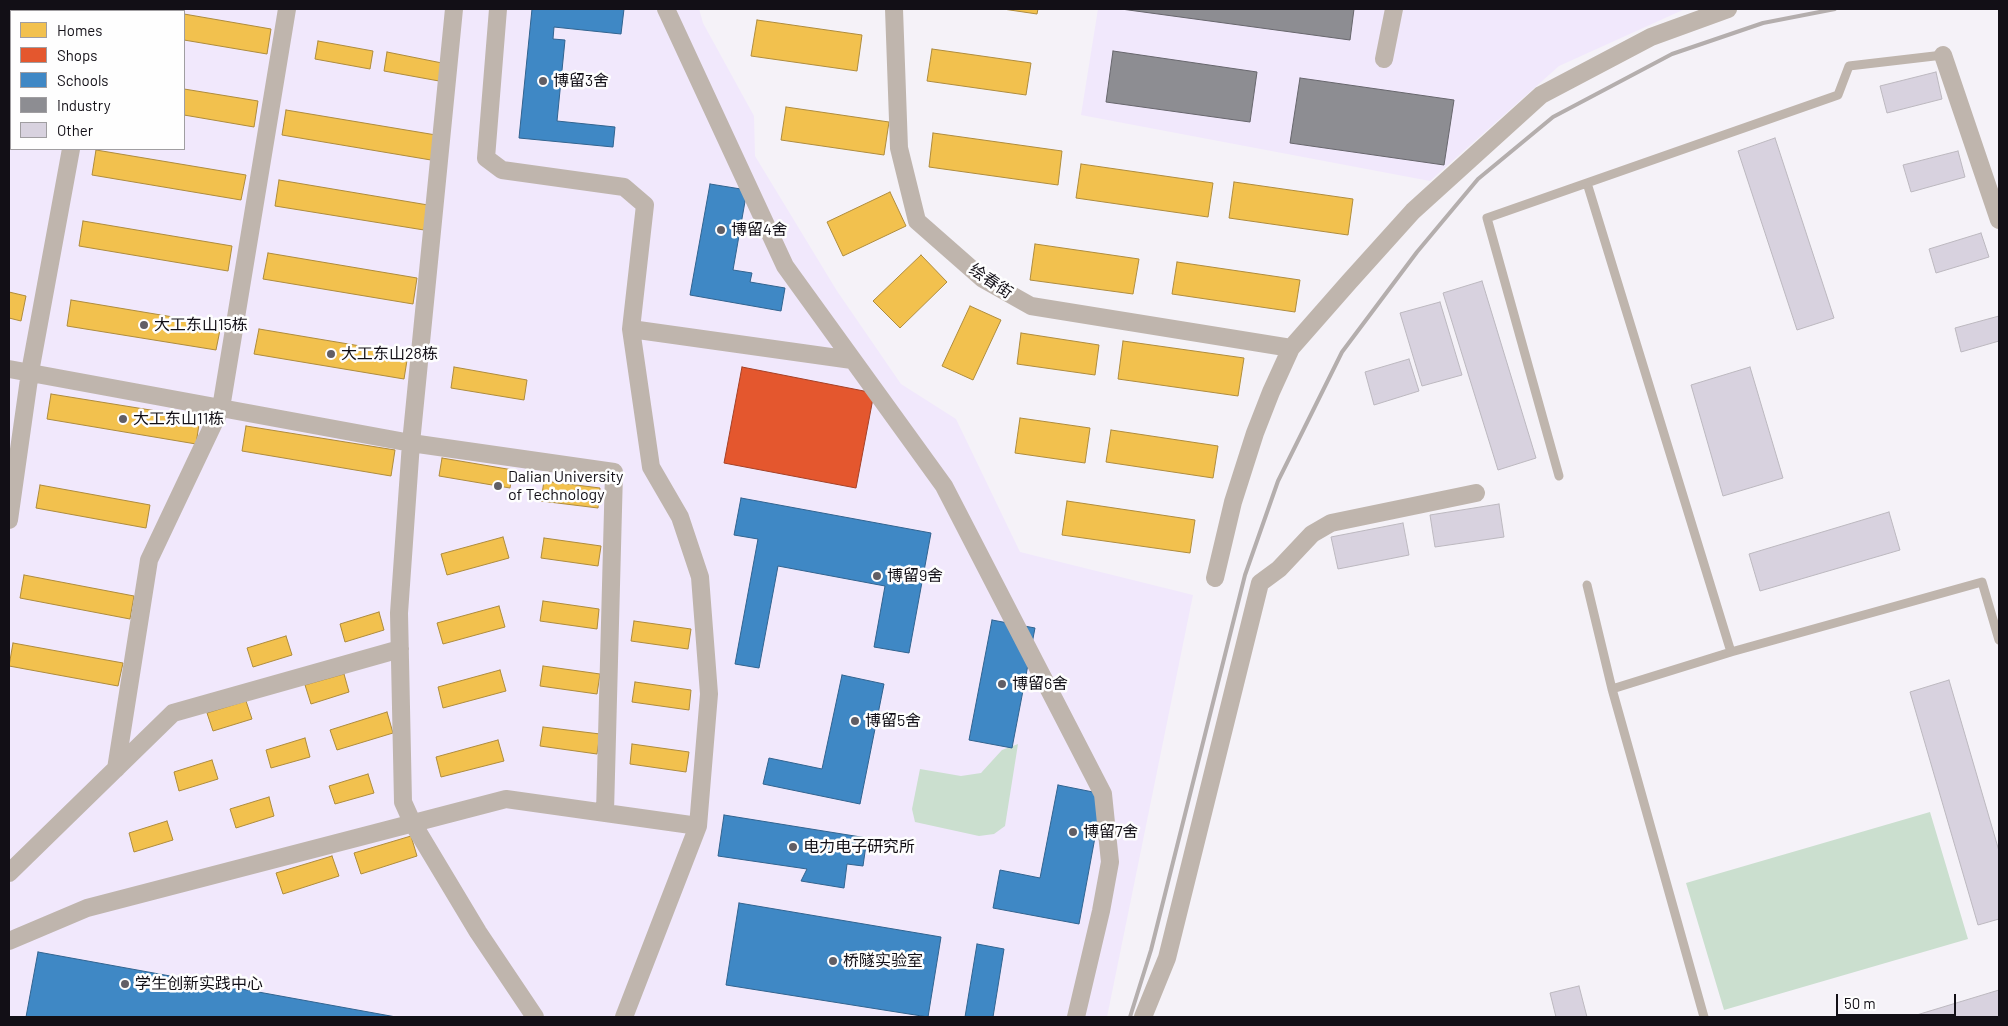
<!DOCTYPE html>
<html>
<head>
<meta charset="utf-8">
<style>
  body { margin:0 }
  #map { position:relative; width:2008px; height:1026px; overflow:hidden; background:#f5f2f8; font-family:Barlow,sans-serif }
  canvas { display:block }
  .frame { position:absolute; inset:0; border:10px solid #120f16; pointer-events:none }
  .legend { position:absolute; left:10px; top:10px; width:175px; height:140px; box-sizing:border-box; background:#fefefe; border:1px solid #a09ea1; margin:0; padding:6px 9px; list-style:none; font-size:15px; color:#120f16 }
  .legend li { display:flex; align-items:center; gap:10px; height:25px }
  .legend b { width:25px; border:1px solid #a09ea1 }
  .scale { position:absolute; left:1836px; top:994px; width:120px; height:22px; box-sizing:border-box; border:2px solid #120f16; border-top:0; padding-left:6px; font-size:15px; line-height:18px; white-space:nowrap; color:#120f16; -webkit-text-stroke:4px #fefefe; paint-order:stroke }
</style>
</head>
<body>
<div id="map">
<canvas width="2008" height="1026"></canvas>
<div class="frame"></div>
<ul class="legend">
<li><b style="height:14px;background:#f2c14e"></b>Homes</li>
<li><b style="height:14px;background:#e4572e"></b>Shops</li>
<li><b style="height:14px;background:#3f88c5"></b>Schools</li>
<li><b style="height:14px;background:#8d8d92"></b>Industry</li>
<li><b style="height:14px;background:#d8d2df"></b>Other</li>
</ul>
<div class="scale">50 m</div>
</div>
<script>
const c = document.querySelector('canvas').getContext('2d');
c.lineJoin = 'round';
function fillPath(path, color) { c.fillStyle = color; c.fill(path, 'evenodd'); }
const shape = rows => new Path2D(rows.map(r => 'M' + r).join(''));
function strokePath(path, color, width, dash) { c.strokeStyle = color; c.lineWidth = width; c.lineCap = dash ? 'butt' : 'round'; c.setLineDash(dash || []); c.stroke(path); }
function label(font, color, halo, rows, align = 'center') {
  c.font = font + ' Barlow,"Noto Sans SC",sans-serif'; c.lineWidth = 5; c.setLineDash([]); c.textBaseline = 'middle'; c.strokeStyle = halo; c.fillStyle = color; for (const [text, x, y, turn = 0] of rows) {
    c.save(); c.translate(x, y); c.rotate((+turn || 0) * Math.PI / 180); c.textAlign = isNaN(turn) ? turn : align; if (halo) c.strokeText(text, 0, 0); c.fillText(text, 0, 0); c.restore();
  }
}
fillPath(shape([
  [9,9,699,9,703,23,754,116,755,156,837,291,901,384,956,419,1020,552,1193,595,1107,1017,9,1017],
  [11,11,184,11,184,149,11,149],
  [1098,9,1685,9,1559,66,1430,181,1081,115]
]), '#f1e8fc');
fillPath(shape([
  [1018,744,1005,826,994,834,979,836,915,822,912,809,920,769,961,776,981,773,1002,750],
  [1930,812,1968,939,1724,1010,1686,883]
]), '#cbdfcf');
const homes = shape([
  [121,9,152,9,167,11,121,11,121,9],
  [1003,9,1038,9,1037,14,1003,9],
  [184,14,271,29,267,54,184,40,184,14],
  [757,20,862,35,857,71,751,56,757,20],
  [318,41,373,51,370,69,315,59,318,41],
  [932,49,1031,63,1026,95,927,81,932,49],
  [387,52,442,63,439,81,384,71,387,52],
  [184,89,258,101,254,127,184,115,184,89],
  [786,107,889,122,884,155,781,140,786,107],
  [286,110,436,135,431,160,282,135,286,110],
  [933,133,1062,151,1058,185,929,167,933,133],
  [96,150,246,175,241,200,92,175,96,150],
  [1081,164,1213,183,1208,217,1076,198,1081,164],
  [279,180,428,205,424,230,275,206,279,180],
  [1234,182,1353,199,1348,235,1229,218,1234,182],
  [890,192,906,226,843,256,827,222,890,192],
  [83,221,232,246,228,271,79,246,83,221],
  [1035,244,1139,259,1133,294,1030,280,1035,244],
  [268,253,417,278,413,304,263,279,268,253],
  [921,255,947,282,900,328,873,301,921,255],
  [1177,262,1300,280,1295,312,1172,294,1177,262],
  [9,292,26,296,21,321,9,318,9,292],
  [71,300,221,325,216,350,67,326,71,300],
  [970,306,1001,320,973,380,942,366,970,306],
  [259,329,408,354,404,379,254,354,259,329],
  [1021,333,1099,345,1095,375,1017,364,1021,333],
  [1123,341,1244,358,1238,396,1118,379,1123,341],
  [454,367,527,380,524,400,451,388,454,367],
  [51,394,200,418,196,444,47,419,51,394],
  [1020,418,1090,428,1085,463,1015,453,1020,418],
  [246,426,395,450,391,476,242,451,246,426],
  [1111,430,1218,446,1213,478,1106,462,1111,430],
  [442,458,513,470,510,488,439,476,442,458],
  [544,481,600,488,598,508,541,501,544,481],
  [40,485,150,505,146,528,36,508,40,485],
  [1067,501,1195,520,1190,553,1062,535,1067,501],
  [503,537,509,558,447,575,441,554,503,537],
  [544,538,601,546,598,566,541,558,544,538],
  [24,575,134,596,130,619,20,598,24,575],
  [543,601,599,609,597,629,540,621,543,601],
  [499,606,505,627,443,644,437,623,499,606],
  [379,612,384,630,345,642,340,624,379,612],
  [634,621,691,629,688,649,631,641,634,621],
  [286,636,292,655,253,667,247,648,286,636],
  [13,643,123,663,118,686,9,666,13,643],
  [543,666,600,674,597,694,540,686,543,666],
  [500,670,506,691,443,708,438,687,500,670],
  [344,674,349,692,311,704,305,685,344,674],
  [635,682,691,690,689,710,632,702,635,682],
  [246,701,252,719,213,731,207,713,246,701],
  [387,712,393,733,337,750,330,730,387,712],
  [543,727,600,734,597,754,540,746,543,727],
  [305,738,310,757,271,768,266,750,305,738],
  [498,740,504,761,441,777,436,757,498,740],
  [632,744,689,752,686,772,630,764,632,744],
  [212,760,218,779,179,791,174,772,212,760],
  [368,774,374,793,335,804,329,786,368,774],
  [269,797,274,816,236,828,230,809,269,797],
  [167,821,173,840,134,852,129,833,167,821],
  [411,836,417,856,361,874,354,853,411,836],
  [332,856,339,876,283,894,276,873,332,856]
]);
fillPath(homes, '#f2c14e');
strokePath(homes, '#af8c3d', 1);
const shops = shape([
  [742,367,874,393,856,488,724,463,742,367]
]);
fillPath(shops, '#e4572e');
strokePath(shops, '#a54127', 1);
const schools = shape([
  [532,9,624,9,621,34,554,27,553,39,565,40,557,121,615,127,613,147,519,138,532,9],
  [710,184,747,190,733,270,752,273,750,282,785,288,781,311,690,295,710,184],
  [741,498,931,533,909,653,874,647,885,586,778,566,759,668,735,664,758,539,734,535,741,498],
  [992,620,1035,628,1012,748,969,740,992,620],
  [842,675,884,684,860,804,763,784,769,758,822,769,842,675],
  [1058,785,1103,794,1079,924,993,908,1000,870,1040,878,1058,785],
  [724,815,867,838,863,866,847,864,844,888,801,881,807,869,718,856,724,815],
  [739,903,941,937,928,1017,726,985,739,903],
  [977,944,1004,949,993,1017,965,1017,977,944],
  [38,952,396,1017,26,1017,38,952]
]);
fillPath(schools, '#3f88c5');
strokePath(schools, '#326490', 1);
const industry = shape([
  [1121,9,1354,9,1350,40,1121,9],
  [1113,51,1257,72,1250,122,1106,102,1113,51],
  [1300,78,1454,100,1444,165,1290,143,1300,78]
]);
fillPath(industry, '#8d8d92');
strokePath(industry, '#68676d', 1);
const building = shape([
  [1936,72,1942,99,1887,113,1880,86,1936,72],
  [1775,138,1834,318,1797,330,1738,151,1775,138],
  [1958,151,1965,177,1911,192,1903,165,1958,151],
  [1981,233,1989,257,1936,273,1929,249,1981,233],
  [1482,281,1536,458,1498,470,1443,293,1482,281],
  [1440,302,1462,375,1422,386,1400,313,1440,302],
  [1999,316,1999,341,1961,352,1955,328,1999,316],
  [1409,359,1419,391,1374,405,1365,372,1409,359],
  [1750,367,1783,478,1723,496,1691,385,1750,367],
  [1499,504,1504,537,1435,547,1430,515,1499,504],
  [1889,512,1900,550,1760,591,1749,554,1889,512],
  [1403,523,1409,555,1338,569,1331,537,1403,523],
  [1949,680,1999,851,1999,919,1978,925,1910,692,1949,680],
  [1579,986,1587,1017,1556,1017,1550,993,1579,986],
  [1999,990,1999,1017,1910,1017,1999,990]
]);
fillPath(building, '#d8d2df');
strokePath(building, '#bcb8bf', 1);
strokePath(shape([
  [1587,183,1731,652,1612,689],
  [1559,476,1487,218,1838,95,1849,66,1943,55],
  [1587,585,1612,689,1704,1017],
  [1731,652,1982,582,1999,640]
]), '#bfb5ad', 9);
strokePath(shape([
  [454,9,411,443,399,613,403,802,412,822,478,932,535,1017],
  [498,9,486,158,502,170,624,187,645,205,631,329,651,467,680,517,700,577,709,694,698,826],
  [666,9,785,266,944,486,1103,794,1110,862,1101,911,1076,1017],
  [894,9,899,148,917,221,983,279,1031,306,1291,348],
  [96,11,97,9],
  [1943,55,1999,220],
  [1384,59,1394,9],
  [631,329,852,360],
  [9,369,411,443,614,472,605,812],
  [9,520,30,372,71,149],
  [1215,578,1233,502,1255,433,1271,392,1291,348,1349,282,1413,211,1541,95,1651,37,1728,9],
  [116,769,149,560,221,408,287,9],
  [9,873,173,713,400,649],
  [9,941,87,908,506,799,698,826,624,1017],
  [1143,1017,1167,958,1260,583,1279,569,1312,534,1331,523,1476,493]
]), '#bfb5ad', 18);
strokePath(shape([
  [1130,1017,1151,950,1245,575,1278,481,1342,352,1417,252,1478,179,1553,117,1672,54,1763,23,1835,9]
]), '#b4aead', 4);
for (const [x, y, r, color] of [
  [543,81,5,"#615e65"],
  [721,230,5,"#615e65"],
  [144,325,5,"#615e65"],
  [331,354,5,"#615e65"],
  [123,419,5,"#615e65"],
  [498,486,5,"#615e65"],
  [877,576,5,"#615e65"],
  [1002,684,5,"#615e65"],
  [855,721,5,"#615e65"],
  [1073,832,5,"#615e65"],
  [793,847,5,"#615e65"],
  [833,961,5,"#615e65"],
  [125,984,5,"#615e65"]
]) { const dot = new Path2D(); dot.arc(x, y, r, 0, 2 * Math.PI); c.fillStyle = color; c.fill(dot); strokePath(dot, '#fefefe', 2); }
label('16px', '#120f16', '#fefefe', [
  ["博留3舍",553,81],
  ["博留4舍",731,230],
  ["大工东山15栋",154,325],
  ["大工东山28栋",341,354],
  ["大工东山11栋",133,419],
  ["Dalian University",508,477],
  ["of Technology",508,495],
  ["博留9舍",887,576],
  ["博留6舍",1012,684],
  ["博留5舍",865,721],
  ["博留7舍",1083,832],
  ["电力电子研究所",803,847],
  ["桥隧实验室",843,961],
  ["学生创新实践中心",135,984]
], 'left');
label('16px', '#120f16', '#fefefe', [
  ["绘春街",991,281,34]
]);
</script>
</body>
</html>
